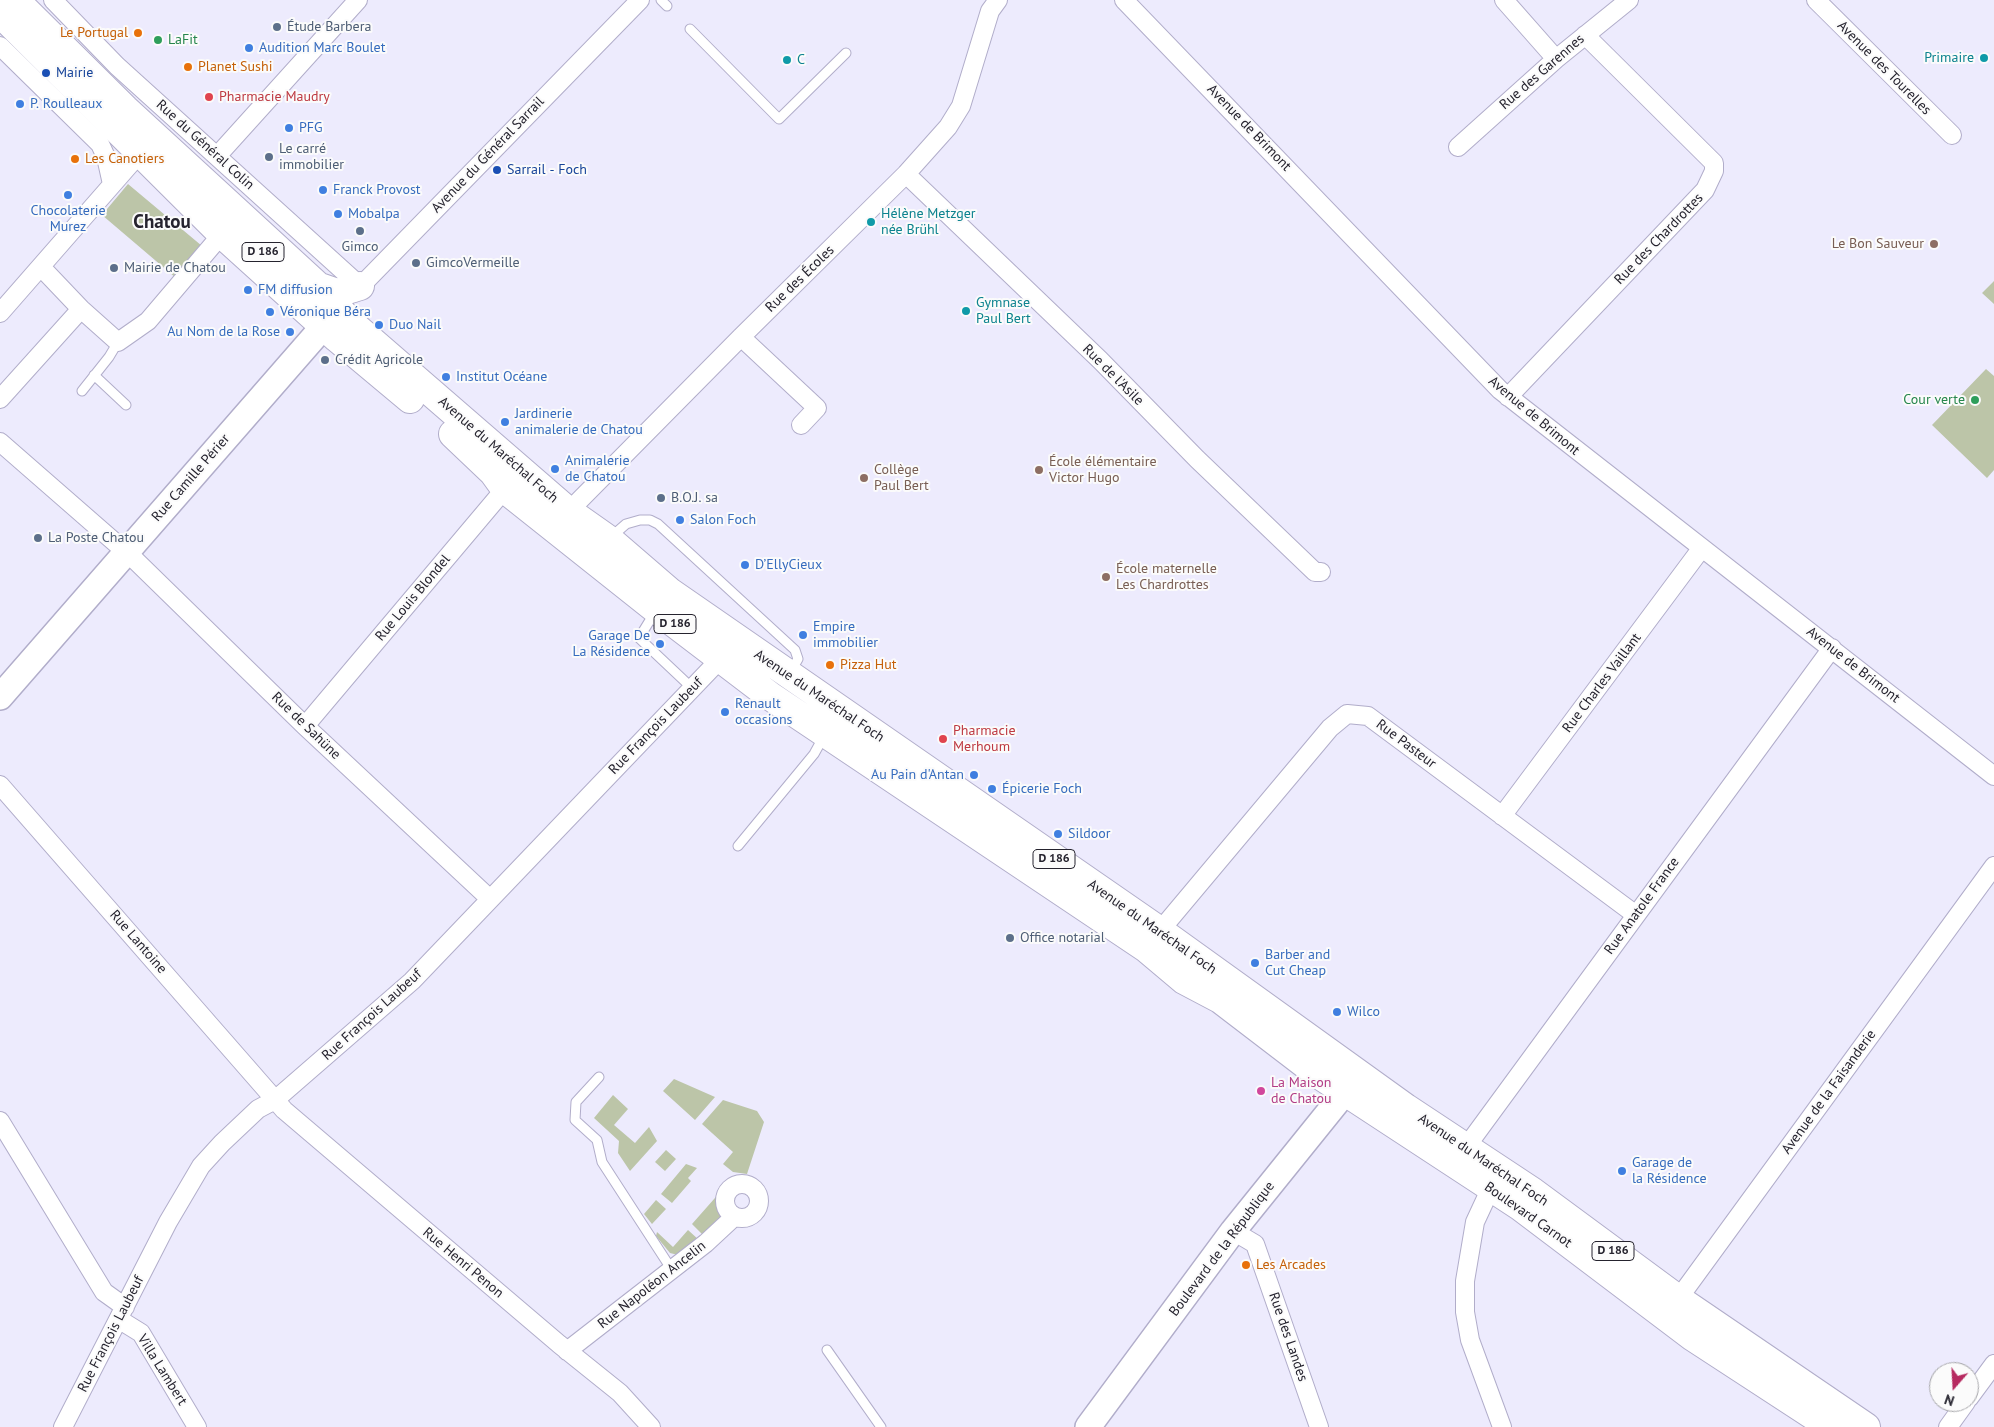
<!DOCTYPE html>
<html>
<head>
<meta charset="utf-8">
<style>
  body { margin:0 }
  #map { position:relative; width:1994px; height:1427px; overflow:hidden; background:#edebfd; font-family:"PT Sans",sans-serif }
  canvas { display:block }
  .north { position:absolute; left:1929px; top:1362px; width:50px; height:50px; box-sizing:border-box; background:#fbfbfb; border:1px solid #a5a5a9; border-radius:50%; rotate:199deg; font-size:14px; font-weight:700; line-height:20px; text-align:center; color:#25232e }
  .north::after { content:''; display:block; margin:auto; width:18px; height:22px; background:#b62a60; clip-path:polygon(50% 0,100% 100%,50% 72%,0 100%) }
</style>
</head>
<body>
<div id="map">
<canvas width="1994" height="1427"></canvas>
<div class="north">N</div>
</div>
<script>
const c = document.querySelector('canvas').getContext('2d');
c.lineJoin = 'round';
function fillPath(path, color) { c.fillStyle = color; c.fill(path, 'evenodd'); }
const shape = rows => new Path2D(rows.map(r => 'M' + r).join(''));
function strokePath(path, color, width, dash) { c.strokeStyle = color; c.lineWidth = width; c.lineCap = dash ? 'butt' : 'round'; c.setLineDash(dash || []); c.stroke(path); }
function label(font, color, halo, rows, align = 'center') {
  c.font = font + ' "PT Sans",sans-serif'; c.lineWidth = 4; c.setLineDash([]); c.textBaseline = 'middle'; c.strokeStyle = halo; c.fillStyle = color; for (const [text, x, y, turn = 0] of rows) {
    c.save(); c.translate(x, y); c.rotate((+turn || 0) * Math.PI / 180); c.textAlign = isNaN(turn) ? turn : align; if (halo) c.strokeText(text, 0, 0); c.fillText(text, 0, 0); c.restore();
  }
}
fillPath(shape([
  [128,184,202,246,176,278,102,215],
  [1994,281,1994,304,1982,293],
  [1986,369,1994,376,1994,470,1987,478,1932,425],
  [674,1079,715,1097,695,1120,663,1091],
  [613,1095,628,1109,614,1125,635,1143,649,1127,657,1141,630,1171,618,1153,619,1141,594,1118],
  [723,1100,757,1111,764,1122,747,1174,733,1172,723,1164,733,1152,702,1124],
  [666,1150,676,1159,665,1171,655,1162],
  [686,1164,697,1168,688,1178,691,1181,672,1203,661,1194],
  [722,1190,719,1207,722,1217,705,1237,692,1224],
  [656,1200,666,1209,652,1224,644,1214],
  [688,1230,699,1240,678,1255,670,1253,656,1236,657,1232,673,1247]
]), '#bcc5a8');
const lane = shape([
  [661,0,667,6],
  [690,29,779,119,846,53],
  [94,375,126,405],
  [82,391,109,357,118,342],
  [610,538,626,524,640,520,650,520,658,524,795,650,798,659,791,671],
  [655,612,639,638,692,688],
  [738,846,814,754,824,736],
  [599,1077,576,1102,575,1120,597,1140,602,1162,672,1270],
  [827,1350,881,1427]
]);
const street = shape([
  [53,0,117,66,360,286],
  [1124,0,1500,390,1994,776],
  [1504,0,1556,59],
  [1816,0,1952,135],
  [0,46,100,144,106,157,112,184],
  [1458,147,1556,59,1629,0],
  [218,155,358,0],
  [906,174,1100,360,1197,459,1315,572,1321,572],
  [41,267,81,309,118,342,148,321,222,234],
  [354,293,640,0],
  [0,313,139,154],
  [741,337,817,408,801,425],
  [1508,397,1705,190,1714,171,1714,163,1585,35],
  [0,399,81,309],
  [0,442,134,559,305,726,489,898],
  [562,518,741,337,906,174,948,127,961,106,990,11,998,0],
  [305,726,498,497,513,484],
  [0,785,284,1110,559,1344,620,1393,651,1427],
  [1502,816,1701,549],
  [1153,939,1330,728,1347,714,1368,716,1636,915],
  [0,1121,104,1292,125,1307],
  [1461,1154,1832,648],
  [1495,1179,1475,1222,1465,1281,1465,1312,1470,1340,1502,1427],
  '725 1201a17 17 0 1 1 34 0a17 17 0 1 1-34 0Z',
  [1233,1231,1255,1244,1319,1427],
  [1673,1306,1994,866],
  [120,1320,141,1333,197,1427],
  [567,1351,706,1243,734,1217],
  [1969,1398,1994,1364],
  [63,1427,168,1222,201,1166,222,1143,258,1109,275,1100,412,981,727,652],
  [1948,1427,1966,1402]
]);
const secondary = shape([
  [0,697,336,312],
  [1088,1427,1233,1231,1358,1076]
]);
const primary = shape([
  [15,0,125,109,320,288,351,323,568,511,612,542,670,592,1160,931,1406,1108,1533,1192,1678,1299,1866,1427],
  [0,13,222,234,337,338,410,399],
  [311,284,337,293,360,286],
  [453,434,493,472,506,490,657,610,770,696,1146,948,1184,980,1220,999,1318,1074,1521,1207,1693,1337,1831,1427]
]);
strokePath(lane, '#b1adca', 11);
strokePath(street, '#b1adca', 20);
strokePath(secondary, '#b1adca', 28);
strokePath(primary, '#b1adca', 30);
strokePath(lane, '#fff', 9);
strokePath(street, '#fff', 18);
strokePath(secondary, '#fff', 25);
strokePath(primary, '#fff', 28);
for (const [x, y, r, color] of [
  [277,27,5,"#5c6f8a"],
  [138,33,5,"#e8710a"],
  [158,40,5,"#2e9e5b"],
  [249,48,5,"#3f7fe0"],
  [1984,58,5,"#0f9aa8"],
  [787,60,5,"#0f9aa8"],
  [188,67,5,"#e8710a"],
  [46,73,5,"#1a4fb4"],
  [209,97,5,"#e0444e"],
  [20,104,5,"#3f7fe0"],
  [289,128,5,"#3f7fe0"],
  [269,157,5,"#5c6f8a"],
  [75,159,5,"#e8710a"],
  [497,170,5,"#1a4fb4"],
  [323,190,5,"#3f7fe0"],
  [68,195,5,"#3f7fe0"],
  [338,214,5,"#3f7fe0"],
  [871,222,5,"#0f9aa8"],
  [360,231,5,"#5c6f8a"],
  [1934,244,5,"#8d6e63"],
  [416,263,5,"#5c6f8a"],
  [114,268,5,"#5c6f8a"],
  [248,290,5,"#3f7fe0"],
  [966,311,5,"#0f9aa8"],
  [270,312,5,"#3f7fe0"],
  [379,325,5,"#3f7fe0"],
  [290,332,5,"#3f7fe0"],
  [325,360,5,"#5c6f8a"],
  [446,377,5,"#3f7fe0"],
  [1975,400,5,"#2e9e5b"],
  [505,422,5,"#3f7fe0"],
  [555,469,5,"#3f7fe0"],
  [1039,470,5,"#8d6e63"],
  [864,478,5,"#8d6e63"],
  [661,498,5,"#5c6f8a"],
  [680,520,5,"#3f7fe0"],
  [38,538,5,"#5c6f8a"],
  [745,565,5,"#3f7fe0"],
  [1106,577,5,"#8d6e63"],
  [803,635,5,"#3f7fe0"],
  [660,644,5,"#3f7fe0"],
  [830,665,5,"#e8710a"],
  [725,712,5,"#3f7fe0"],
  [943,739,5,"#e0444e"],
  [974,775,5,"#3f7fe0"],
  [992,789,5,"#3f7fe0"],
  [1058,834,5,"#3f7fe0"],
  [1010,938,5,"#5c6f8a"],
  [1255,963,5,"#3f7fe0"],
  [1337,1012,5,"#3f7fe0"],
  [1261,1091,5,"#d1479c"],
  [1622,1171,5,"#3f7fe0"],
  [1246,1265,5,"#e8710a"]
]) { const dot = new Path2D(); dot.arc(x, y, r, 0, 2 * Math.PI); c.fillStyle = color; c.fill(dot); strokePath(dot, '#fbfbfb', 2); }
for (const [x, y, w] of [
  [263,252,42],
  [675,624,42],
  [1054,859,42],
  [1613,1251,42]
]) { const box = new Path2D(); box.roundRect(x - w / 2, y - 9.5, w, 19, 4); c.fillStyle = '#fbfbfb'; c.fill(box); strokePath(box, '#25232e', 1); }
label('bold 12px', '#25232e', null, [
  ["D 186",263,252],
  ["D 186",675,624],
  ["D 186",1054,859],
  ["D 186",1613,1251]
]);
label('14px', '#4e5e75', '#fbfbfb', [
  ["Étude Barbera",287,27],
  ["Le carré",279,149],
  ["immobilier",279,165],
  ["Gimco",360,247,"center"],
  ["GimcoVermeille",426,263],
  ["Mairie de Chatou",124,268],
  ["Crédit Agricole",335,360],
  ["B.O.J. sa",671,498],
  ["La Poste Chatou",48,538],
  ["Office notarial",1020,938]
], 'left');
label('14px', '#c56008', '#fbfbfb', [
  ["Le Portugal",128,33,"right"],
  ["Planet Sushi",198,67],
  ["Les Canotiers",85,159],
  ["Pizza Hut",840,665],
  ["Les Arcades",1256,1265]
], 'left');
label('14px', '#27864d', '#fbfbfb', [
  ["LaFit",168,40],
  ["Cour verte",1965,400,"right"]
], 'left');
label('14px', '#366cbe', '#fbfbfb', [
  ["Audition Marc Boulet",259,48],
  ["P. Roulleaux",30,104],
  ["PFG",299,128],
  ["Franck Provost",333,190],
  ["Chocolaterie",68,211,"center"],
  ["Murez",68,227,"center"],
  ["Mobalpa",348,214],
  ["FM diffusion",258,290],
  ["Véronique Béra",280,312],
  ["Duo Nail",389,325],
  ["Au Nom de la Rose",280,332,"right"],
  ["Institut Océane",456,377],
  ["Jardinerie",515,414],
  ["animalerie de Chatou",515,430],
  ["Animalerie",565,461],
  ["de Chatou",565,477],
  ["Salon Foch",690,520],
  ["D’EllyCieux",755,565],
  ["Empire",813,627],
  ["immobilier",813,643],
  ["Garage De",650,636,"right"],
  ["La Résidence",650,652,"right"],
  ["Renault",735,704],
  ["occasions",735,720],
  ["Au Pain d'Antan",964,775,"right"],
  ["Épicerie Foch",1002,789],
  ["Sildoor",1068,834],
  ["Barber and",1265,955],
  ["Cut Cheap",1265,971],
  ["Wilco",1347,1012],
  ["Garage de",1632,1163],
  ["la Résidence",1632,1179]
], 'left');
label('14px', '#0d838f', '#fbfbfb', [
  ["Primaire",1974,58,"right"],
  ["C",797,60],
  ["Hélène Metzger",881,214],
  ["née Brühl",881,230],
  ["Gymnase",976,303],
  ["Paul Bert",976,319]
], 'left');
label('14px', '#25232e', '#fbfbfb', [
  ["Avenue des Tourelles",1884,68,45],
  ["Rue des Garennes",1542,72,-41],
  ["Avenue de Brimont",1249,128,46],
  ["Rue du Général Colin",205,145,42],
  ["Avenue du Général Sarrail",488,155,-46],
  ["Rue des Chardrottes",1659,239,-46],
  ["Rue des Écoles",800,279,-44],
  ["Rue de l'Asile",1113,375,45],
  ["Avenue de Brimont",1534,416,40],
  ["Avenue du Maréchal Foch",498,450,41],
  ["Rue Camille Périer",191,478,-49],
  ["Rue Louis Blondel",413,598,-50],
  ["Avenue de Brimont",1853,665,38],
  ["Rue Charles Vaillant",1602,683,-53],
  ["Avenue du Maréchal Foch",819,696,34],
  ["Rue de Sahüne",306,726,44],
  ["Rue François Laubeuf",656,726,-46],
  ["Rue Pasteur",1406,744,37],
  ["Rue Anatole France",1642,906,-54],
  ["Avenue du Maréchal Foch",1152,927,35],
  ["Rue Lantoine",138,942,49],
  ["Rue François Laubeuf",372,1015,-42],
  ["Avenue de la Faisanderie",1829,1092,-54],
  ["Avenue du Maréchal Foch",1483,1160,34],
  ["Boulevard Carnot",1528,1215,35],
  ["Boulevard de la République",1222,1249,-53],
  ["Rue Henri Penon",463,1263,40],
  ["Rue Napoléon Ancelin",652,1285,-38],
  ["Rue François Laubeuf",111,1334,-63],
  ["Rue des Landes",1288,1337,71],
  ["Villa Lambert",162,1370,58]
]);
label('14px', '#164399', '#fbfbfb', [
  ["Mairie",56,73],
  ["Sarrail - Foch",507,170]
], 'left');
label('14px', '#be3a42', '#fbfbfb', [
  ["Pharmacie Maudry",219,97],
  ["Pharmacie",953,731],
  ["Merhoum",953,747]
], 'left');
label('14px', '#785e54', '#fbfbfb', [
  ["Le Bon Sauveur",1924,244,"right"],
  ["École élémentaire",1049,462],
  ["Victor Hugo",1049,478],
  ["Collège",874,470],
  ["Paul Bert",874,486],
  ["École maternelle",1116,569],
  ["Les Chardrottes",1116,585]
], 'left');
label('14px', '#b23c85', '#fbfbfb', [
  ["La Maison",1271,1083],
  ["de Chatou",1271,1099]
], 'left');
label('bold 19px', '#25232e', '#fbfbfb', [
  ["Chatou",162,223]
]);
</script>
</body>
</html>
